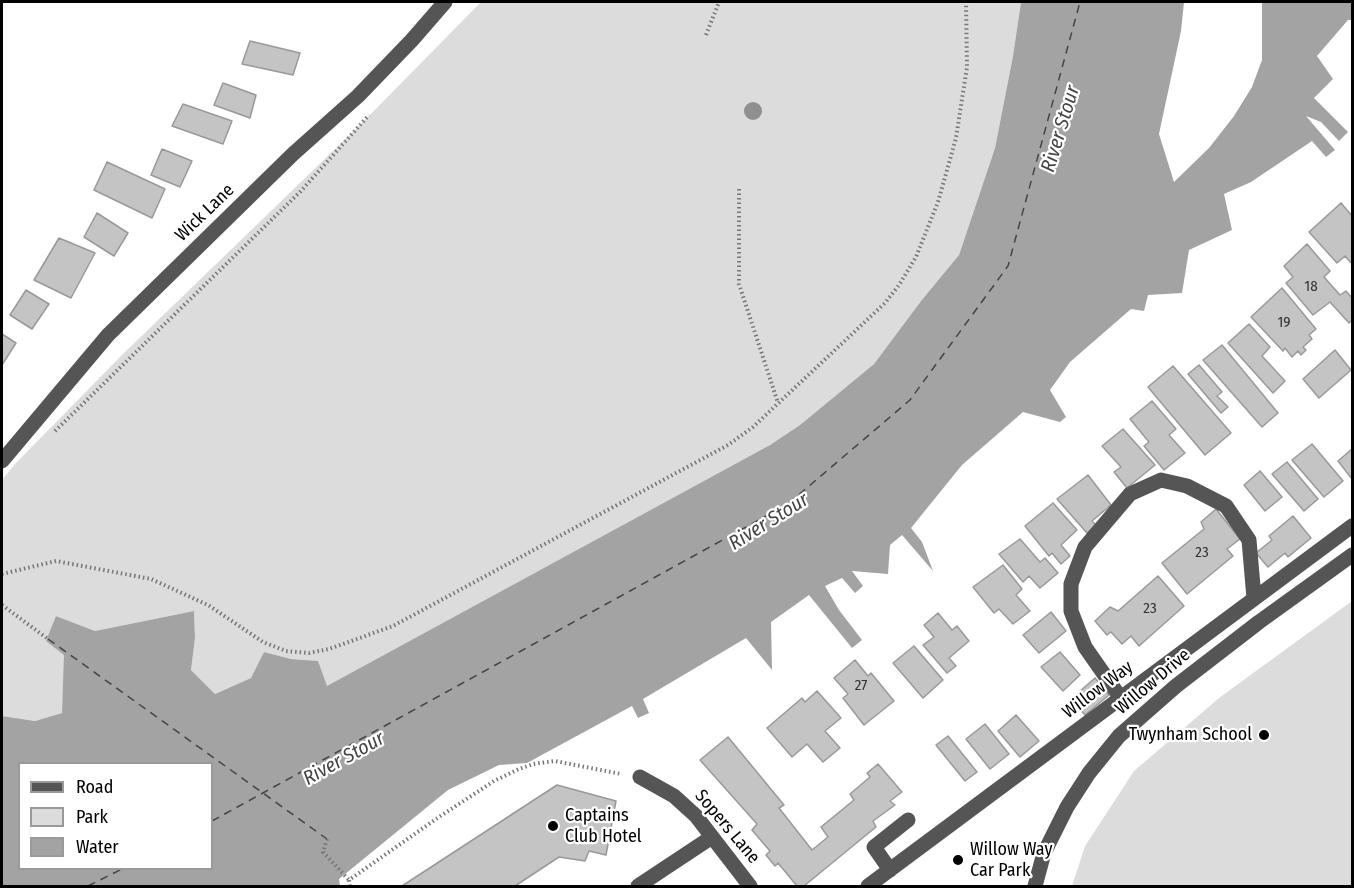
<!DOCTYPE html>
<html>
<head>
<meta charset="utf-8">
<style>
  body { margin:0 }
  #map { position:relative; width:1354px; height:888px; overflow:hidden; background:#fff; font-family:"Fira Sans Condensed",sans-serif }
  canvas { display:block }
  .frame { position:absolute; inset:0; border:3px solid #000; pointer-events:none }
  .legend { position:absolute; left:18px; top:762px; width:195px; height:108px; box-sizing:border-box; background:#fff; border:2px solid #999; margin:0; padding:8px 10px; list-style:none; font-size:18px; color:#000 }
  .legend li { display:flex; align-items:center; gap:12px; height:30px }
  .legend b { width:30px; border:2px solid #999 }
</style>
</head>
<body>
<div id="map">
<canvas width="1354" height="888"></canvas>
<div class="frame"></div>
<ul class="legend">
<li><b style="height:8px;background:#555"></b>Road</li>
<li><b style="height:16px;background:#dcdcdc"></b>Park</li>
<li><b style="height:16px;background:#a3a3a3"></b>Water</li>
</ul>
</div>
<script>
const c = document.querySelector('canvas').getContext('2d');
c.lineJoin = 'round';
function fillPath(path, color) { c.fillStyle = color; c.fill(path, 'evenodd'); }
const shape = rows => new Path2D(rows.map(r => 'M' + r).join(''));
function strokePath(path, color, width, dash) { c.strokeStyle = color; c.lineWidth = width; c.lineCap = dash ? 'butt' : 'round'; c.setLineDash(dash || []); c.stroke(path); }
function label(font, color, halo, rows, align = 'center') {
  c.font = font + ' "Fira Sans Condensed",sans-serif'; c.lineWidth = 4.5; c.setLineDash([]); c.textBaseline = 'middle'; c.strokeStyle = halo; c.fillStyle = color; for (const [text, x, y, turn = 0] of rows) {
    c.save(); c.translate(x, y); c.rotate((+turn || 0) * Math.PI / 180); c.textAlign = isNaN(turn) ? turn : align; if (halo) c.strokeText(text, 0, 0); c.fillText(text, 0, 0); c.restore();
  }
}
fillPath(shape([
  [481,2,1021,2,1013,56,995,148,959,255,921,301,874,364,800,425,770,445,326,687,318,661,291,659,264,652,261,670,251,678,215,694,191,670,195,638,194,611,95,631,56,616,47,641,65,655,62,713,35,721,2,716,2,480,15,464,123,354,363,122],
  [1352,601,1352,886,1072,886,1085,846,1134,771,1219,698]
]), '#dcdcdc');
fillPath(shape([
  [1021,2,1184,2,1181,31,1159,134,1174,182,1209,148,1234,116,1252,87,1262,60,1262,2,1352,2,1352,20,1348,20,1317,56,1333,79,1314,98,1348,132,1339,141,1321,122,1306,116,1335,150,1326,157,1312,141,1251,182,1224,194,1232,230,1189,250,1182,293,1148,295,1144,311,1131,309,1070,362,1050,390,1066,417,1060,422,1023,412,962,465,911,528,922,542,933,571,902,535,890,545,888,574,852,571,863,586,855,593,842,578,825,586,839,610,862,640,852,648,809,595,771,622,772,670,746,638,643,699,649,713,638,718,632,706,527,763,499,765,448,790,339,879,340,886,2,886,2,716,35,721,62,713,64,655,46,641,56,616,95,631,194,611,195,638,191,670,215,694,251,678,264,652,291,659,318,661,327,686,770,445,800,425,874,364,921,301,959,255,995,148,1013,56],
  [20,764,212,764,212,868,20,868]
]), '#a3a3a3');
strokePath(shape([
  [48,639,327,839],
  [212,821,788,504,910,400,1008,266,1080,2],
  [88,886,124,868]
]), '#444', 1.5, [8, 6]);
const building = shape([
  [250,41,300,53,293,75,242,64,250,41],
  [223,83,256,95,250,118,214,105,223,83],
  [183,104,232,121,223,144,172,126,183,104],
  [162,149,192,161,180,187,151,175,162,149],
  [107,162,165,189,152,218,94,190,107,162],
  [1341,203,1352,216,1352,264,1345,256,1337,263,1309,232,1341,203],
  [97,213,128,233,114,256,84,237,97,213],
  [59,238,95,253,71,298,34,280,59,238],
  [1307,244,1330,271,1324,277,1340,295,1346,291,1352,298,1352,320,1349,323,1330,302,1313,315,1286,283,1293,277,1284,266,1307,244],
  [1282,288,1316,329,1309,335,1312,339,1303,347,1306,350,1301,355,1298,351,1292,357,1285,348,1283,351,1251,317,1282,288],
  [26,290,49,304,32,329,10,315,26,290],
  [1249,324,1270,347,1262,356,1285,381,1273,393,1228,343,1249,324],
  [2,334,16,343,2,365,2,334],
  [1222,345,1278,413,1262,427,1203,360,1222,345],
  [1335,350,1351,370,1319,398,1303,379,1335,350],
  [1199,365,1222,392,1217,396,1228,407,1221,413,1188,374,1199,365],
  [1173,366,1231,433,1205,455,1148,387,1173,366],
  [1152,401,1176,429,1169,435,1185,453,1164,470,1144,446,1149,442,1130,419,1152,401],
  [1123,429,1155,465,1127,488,1114,472,1121,467,1102,446,1123,429],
  [1312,444,1343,481,1324,497,1292,460,1312,444],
  [1352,449,1352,479,1338,461,1352,449],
  [1287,462,1318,499,1304,511,1272,474,1287,462],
  [1260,471,1282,497,1265,511,1244,485,1260,471],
  [1088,475,1111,505,1092,521,1096,525,1087,533,1057,499,1088,475],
  [1053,503,1077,530,1061,545,1070,556,1061,564,1052,553,1049,556,1025,526,1053,503],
  [1216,509,1240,539,1227,549,1233,556,1187,594,1162,563,1204,529,1201,522,1216,509],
  [1293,516,1311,538,1288,557,1285,553,1268,567,1256,553,1272,540,1269,536,1293,516],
  [1020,539,1040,562,1045,558,1058,573,1040,588,1029,576,1023,582,999,554,1020,539],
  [1003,565,1022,589,1016,595,1030,611,1013,624,999,609,994,613,973,587,1003,565],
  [1158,576,1184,606,1139,646,1131,636,1122,644,1111,632,1107,635,1095,621,1110,607,1118,611,1158,576],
  [1051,612,1066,631,1039,653,1023,635,1051,612],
  [938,613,952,630,957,626,969,641,949,658,956,666,947,673,923,645,934,637,924,625,938,613],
  [914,646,943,680,923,698,893,663,914,646],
  [1060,652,1080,675,1063,691,1041,667,1060,652],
  [855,660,868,676,871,673,894,701,864,725,843,698,848,694,834,678,855,660],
  [1095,678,1109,695,1085,715,1071,699,1095,678],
  [817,691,841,718,825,731,840,748,823,762,807,744,792,757,767,728,802,698,805,702,817,691],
  [1016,715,1039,741,1020,757,998,731,1016,715],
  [985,724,1009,754,990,769,966,739,985,724],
  [948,736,977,772,965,781,936,745,948,736],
  [728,737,784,805,779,808,812,850,828,837,821,827,854,800,850,794,870,777,867,773,878,764,902,792,890,801,895,805,873,821,876,827,804,886,797,886,778,863,775,866,766,855,770,851,752,830,757,824,700,760,728,737],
  [557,785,616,801,606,855,589,851,585,861,559,857,515,886,402,886,557,785]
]);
fillPath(building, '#c4c4c4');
strokePath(building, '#999', 1.5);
strokePath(shape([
  [706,35,719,2],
  [739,189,739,284,778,403],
  [55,431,300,192,369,115],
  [2,574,56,561,151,579,208,605,263,642,286,651,309,653,329,649,393,626,728,445,753,427,885,303,899,285,916,257,938,202,956,138,967,67,966,2],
  [2,605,48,639],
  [327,839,323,852,349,880],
  [350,886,349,880,436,819,494,781,519,769,533,764,555,761,621,774]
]), '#777', 4, [1.5, 3]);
strokePath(shape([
  [2,461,108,335,293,154,358,96,412,40,445,2],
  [1120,697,1085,647,1071,611,1071,584,1085,547,1130,494,1161,480,1187,486,1226,506,1249,540,1254,598],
  [640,777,674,796,696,816,750,886],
  [890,870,874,847,908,820],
  [638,886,712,837],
  [868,886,1352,526],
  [1035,886,1044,853,1067,807,1089,773,1119,736,1176,686,1259,622,1352,555]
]), '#555', 15);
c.fillStyle = '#8f8f8f';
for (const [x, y] of [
  [753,111]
]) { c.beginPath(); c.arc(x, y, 9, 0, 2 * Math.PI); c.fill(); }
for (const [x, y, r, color] of [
  [1264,735,6,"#000"],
  [553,826,6,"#000"],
  [958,860,6,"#000"]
]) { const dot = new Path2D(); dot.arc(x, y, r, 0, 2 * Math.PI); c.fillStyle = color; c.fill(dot); strokePath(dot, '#fff', 2); }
label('15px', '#313131', null, [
  ["18",1311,287],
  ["19",1284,323],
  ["23",1202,553],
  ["23",1150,609],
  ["27",861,686]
]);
label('18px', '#000', '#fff', [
  ["Wick Lane",205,213,-44],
  ["Willow Drive",1153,682,-40],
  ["Willow Way",1098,690,-37],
  ["Sopers Lane",727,827,50]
]);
label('18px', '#000', '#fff', [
  ["Twynham School",1252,735,"right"],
  ["Captains",565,816],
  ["Club Hotel",565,837],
  ["Willow Way",970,850],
  ["Car Park",970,871]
], 'left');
label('italic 20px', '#444', '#fff', [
  ["River Stour",1061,129,-73],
  ["River Stour",769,522,-32],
  ["River Stour",344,759,-29]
]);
</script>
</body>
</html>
